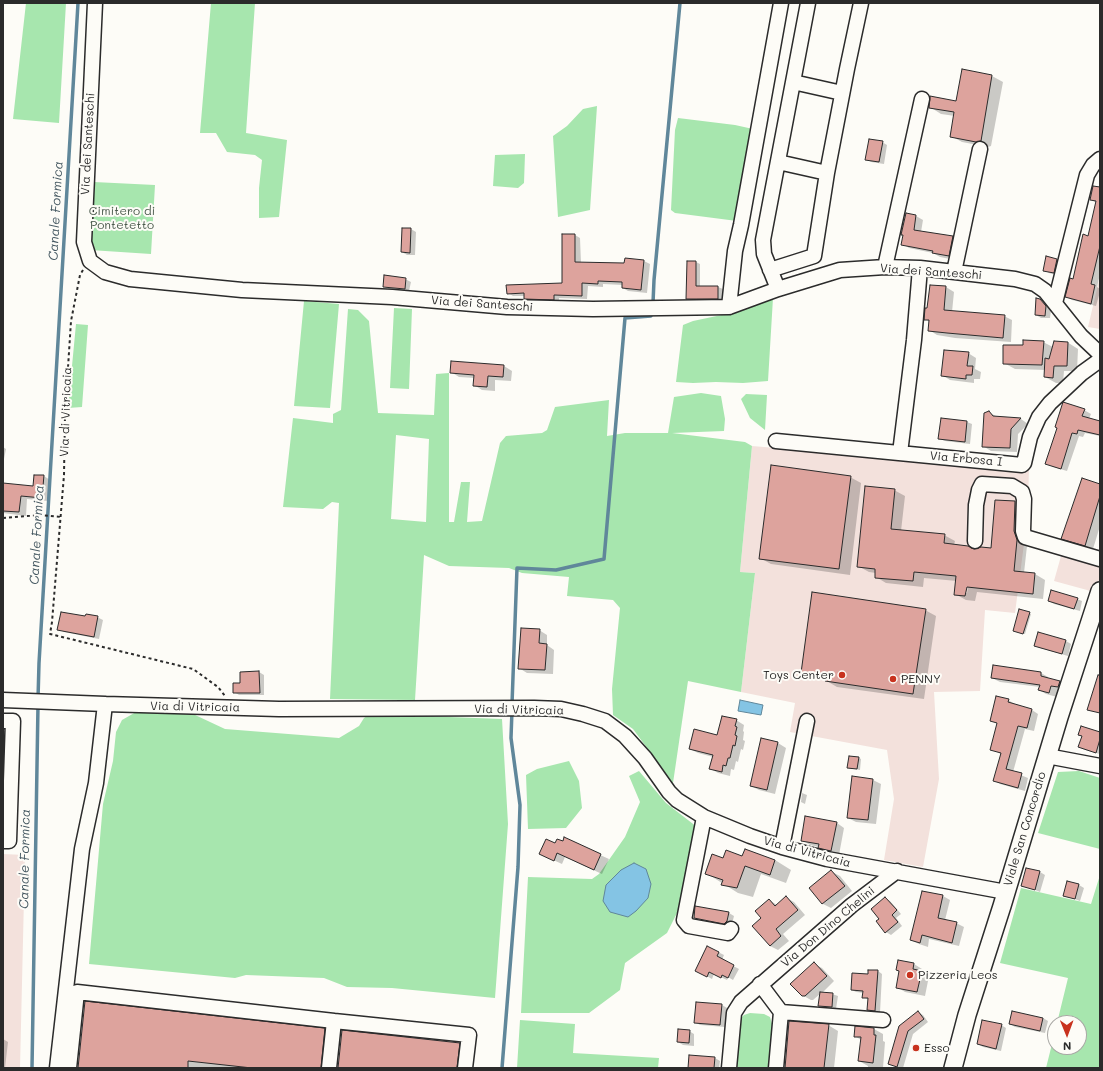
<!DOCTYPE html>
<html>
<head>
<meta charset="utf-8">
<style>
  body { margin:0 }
  #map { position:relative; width:1103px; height:1071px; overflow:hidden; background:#fdfcf7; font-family:Mali,sans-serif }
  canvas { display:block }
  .frame { position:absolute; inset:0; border:4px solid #2b2b2b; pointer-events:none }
  .north { position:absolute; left:1047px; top:1015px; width:40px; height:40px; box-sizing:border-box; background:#fdfcf7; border:1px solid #a9a8a5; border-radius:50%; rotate:179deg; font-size:11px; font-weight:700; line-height:16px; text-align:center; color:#2b2b2b }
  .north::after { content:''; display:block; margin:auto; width:14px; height:18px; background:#c8321e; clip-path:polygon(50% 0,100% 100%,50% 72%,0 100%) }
</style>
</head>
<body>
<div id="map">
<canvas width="1103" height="1071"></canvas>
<div class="frame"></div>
<div class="north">N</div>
</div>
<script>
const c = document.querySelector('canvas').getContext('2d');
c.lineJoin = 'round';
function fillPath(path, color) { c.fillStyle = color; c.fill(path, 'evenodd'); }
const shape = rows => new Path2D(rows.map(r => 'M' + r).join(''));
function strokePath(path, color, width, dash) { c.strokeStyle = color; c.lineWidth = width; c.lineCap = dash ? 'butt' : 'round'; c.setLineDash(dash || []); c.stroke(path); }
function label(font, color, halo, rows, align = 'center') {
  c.font = font + ' Mali,sans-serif'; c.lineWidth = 4; c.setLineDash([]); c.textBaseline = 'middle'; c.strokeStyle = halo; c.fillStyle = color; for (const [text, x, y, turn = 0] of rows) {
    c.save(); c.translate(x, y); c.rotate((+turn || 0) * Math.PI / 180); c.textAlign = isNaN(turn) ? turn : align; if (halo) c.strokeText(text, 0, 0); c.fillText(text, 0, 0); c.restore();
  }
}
fillPath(shape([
  [1100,276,1100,329,1088,327],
  [752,446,1029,469,1027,534,1100,554,1100,595,1087,590,1054,581,1061,556,1024,544,1015,613,985,610,980,691,934,692,939,779,923,867,884,860,894,799,887,750,790,732,795,703,741,692,755,573,740,572],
  [3,854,25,855,20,1068,3,1068]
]), '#f3e1dc');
fillPath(shape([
  [26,3,66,3,59,123,13,119],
  [211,3,255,3,246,133,287,140,279,217,259,218,259,188,262,160,255,155,227,152,216,133,200,133],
  [597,106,590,210,558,217,553,136,567,126,583,109],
  [678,118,735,125,753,129,737,221,675,213,671,210,675,130],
  [525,154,524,183,518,188,493,186,495,155],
  [94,182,155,185,151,254,90,250],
  [773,298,768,381,743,383,716,382,693,383,676,382,683,325,693,321,731,313],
  [304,301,339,304,330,408,294,406],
  [394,308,412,309,409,389,390,388],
  [348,309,358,310,369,321,378,413,434,415,436,374,449,373,449,522,454,522,461,482,470,482,467,522,482,521,500,443,506,436,542,433,547,430,555,407,609,400,607,436,625,433,668,433,674,397,701,393,721,396,725,419,724,431,672,433,745,442,752,446,740,572,755,573,741,692,688,681,673,783,633,729,613,715,612,689,620,608,613,600,567,596,569,577,522,573,509,568,449,566,424,555,415,700,330,699,339,503,332,502,323,509,283,507,293,418,333,423,333,414,341,410],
  [396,435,429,439,426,522,391,519],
  [76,324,88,325,82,407,68,408],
  [746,394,767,395,765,430,750,418,741,399],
  [154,711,193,714,225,729,339,738,359,726,364,718,370,714,502,719,508,824,495,998,392,988,347,987,324,978,246,975,235,978,89,964,103,804,113,761,116,732,122,720,136,712],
  [569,761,579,781,582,808,566,828,528,829,526,775,537,769],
  [639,771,666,803,697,827,680,907,667,933,625,963,620,990,589,1013,521,1013,528,877,592,879,599,874,625,837,640,802,629,776],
  [1079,771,1100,778,1100,849,1038,833,1058,772],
  [1100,875,1100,1068,1046,1068,1055,1032,1055,1047,1079,1047,1079,1023,1057,1023,1068,978,1000,963,1021,888,1091,904],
  [750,1013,764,1014,770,1017,772,1024,769,1068,735,1068,740,1019,744,1015],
  [520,1020,575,1024,573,1053,659,1058,658,1068,517,1068]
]), '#a7e6ae');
const water = shape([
  [740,700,763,705,761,715,738,711,740,700],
  [634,863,646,869,651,884,648,898,636,911,628,917,610,912,603,901,606,885,621,870,634,863]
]);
fillPath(water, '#84c4e4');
strokePath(water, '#60879a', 1);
fillPath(shape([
  [992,76,1003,82,991,146,988,147,962,142,951,136,955,116,941,114,930,107,957,102],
  [882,142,887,145,884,164,871,162,866,159],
  [1100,188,1100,274,1097,287,1100,289,1100,292,1096,306,1072,300,1066,297,1089,237,1096,203,1091,199],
  [906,214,916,216,923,220,921,232,952,237,959,241,955,260,940,257,933,253,909,248,903,244],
  [411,229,416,232,415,255,407,255,402,252],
  [575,235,580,238,581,263,625,264,626,259,644,261,650,264,647,293,628,291,623,288,623,285,603,284,603,287,588,286,587,299,559,298,559,302,531,302,525,298,525,296,513,296,508,293,563,284],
  [1047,257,1057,260,1062,262,1059,276,1049,273,1044,270],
  [696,262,700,264,700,287,718,287,723,289,723,301,691,301,687,299],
  [405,279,411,282,409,291,389,289,384,286],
  [931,286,946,287,954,292,952,312,1004,316,1012,320,1011,342,955,338,937,335,929,330,930,322,925,319,928,310],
  [1040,300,1045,303,1051,310,1050,318,1041,318,1036,315],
  [1043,342,1053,347,1067,342,1078,349,1077,371,1064,371,1063,383,1056,383,1045,377,1046,370,1015,369,1004,363,1024,347],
  [968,353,976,358,975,369,981,372,980,379,974,379,974,383,950,380,942,375],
  [504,366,512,371,511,381,495,380,495,391,482,390,474,385,475,378,459,377,451,372],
  [1084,410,1091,414,1089,419,1100,422,1100,436,1085,433,1083,437,1079,436,1067,471,1053,467,1047,463],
  [989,412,997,417,1021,419,1028,424,1018,434,1017,452,991,451,983,446],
  [967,422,972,424,970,444,945,441,940,439],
  [3,447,6,449,4,459,3,459],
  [44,476,50,480,48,501,27,499,26,516,3,513,3,484,34,487],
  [850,477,861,483,850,575,771,564,760,558],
  [1100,485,1100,526,1093,549,1070,543,1062,538],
  [894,490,905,496,901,531,944,535,955,541,954,545,974,550,991,549,996,501,1015,502,1025,508,1024,537,1027,546,1024,573,1035,574,1045,580,1043,599,977,592,975,601,966,600,955,594,957,581,924,578,923,587,886,583,876,577,876,573,869,572,858,566],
  [967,582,969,582,967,593,966,593],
  [1077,599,1082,601,1080,611,1054,604,1049,601],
  [925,610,936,616,924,699,837,687,825,680,813,678,802,672],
  [1029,613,1031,614,1025,634,1016,631],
  [97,617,103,620,99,639,64,632,59,629,86,618],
  [539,630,547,635,547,645,554,650,553,674,527,673,519,668],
  [1039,633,1066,641,1071,644,1068,656,1040,648,1035,645],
  [259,672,264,675,264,695,239,695,234,692,241,684],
  [1041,673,1048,677,1048,679,1060,682,1067,687,1066,691,1059,690,1057,697,1046,694,1039,690,1040,687,1000,682,992,678],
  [1008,700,1015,704,1014,705,1032,710,1038,714,1034,731,1025,729,1013,772,1028,778,1025,791,1000,784,994,780,1001,754,991,749,998,724,991,720],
  [736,720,744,725,743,731,744,732,743,740,745,741,743,750,741,749,738,762,736,761,734,770,731,769,730,776,718,773,711,769,713,757,698,753,690,749,718,736],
  [3,730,6,732,3,825],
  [1100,733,1100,754,1085,750,1079,747,1083,736,1079,735],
  [778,743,786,748,775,794,759,790,751,786],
  [859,758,861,759,860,770,848,768],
  [873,780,881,784,876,824,856,822,848,818],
  [802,793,807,795,805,804,801,802],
  [837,823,844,828,839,855,827,852,819,847,810,845,802,840],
  [565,839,609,859,602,874,565,857,562,864,540,854,555,845,563,842],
  [745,850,775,860,791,870,786,883,761,874,753,897,738,893,706,873,724,859,743,857],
  [832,872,840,876,852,891,831,908,823,904,811,889],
  [1040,872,1045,875,1040,892,1023,885],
  [1079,885,1084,888,1080,901,1064,895],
  [943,896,950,900,945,920,956,923,964,927,959,946,929,939,928,947,919,944,911,940],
  [786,898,794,902,805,915,783,934,789,941,778,950,770,946,763,918,769,900,777,905],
  [885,898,890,901,901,914,896,918,902,926,891,935,886,932,877,922,880,919],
  [729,913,734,916,732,924,730,926,700,921,695,918],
  [708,947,724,955,722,960,739,969,733,980,728,977,727,980,714,974,712,979,701,973],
  [899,961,914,964,922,969,921,972,929,976,925,996,905,992,897,987,900,972,897,970],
  [814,964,822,968,834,981,822,993,832,994,838,996,836,1009,824,1008,819,1005,820,994,813,1000,811,1000,802,995],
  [878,971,882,974,880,1013,872,1012,868,1010,869,1000,863,997,864,993,856,992,852,990,869,975],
  [722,1005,727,1008,725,1027,700,1025,695,1022],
  [918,1012,923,1015,928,1022,913,1034,903,1068,894,1066,889,1064],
  [1043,1018,1048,1021,1045,1033,1015,1027,1010,1024],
  [790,1022,828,1025,838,1031,834,1068,785,1068],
  [1001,1025,1006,1028,1001,1051,983,1047,978,1044],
  [856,1027,874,1029,883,1034,883,1041,885,1042,883,1068,868,1068,868,1066,859,1061,861,1040,855,1036],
  [324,1029,327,1031,323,1068,79,1068],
  [689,1031,694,1034,694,1046,683,1045,678,1042],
  [3,1039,8,1042,5,1068,3,1068],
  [459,1044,461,1045,459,1068,339,1068],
  [715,1058,720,1061,719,1068,689,1068]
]), '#0003');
strokePath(shape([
  [653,303,654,280,680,3],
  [38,699,39,663,78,3],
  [512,704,517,568,556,570,604,559,625,318,651,316],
  [32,1068,38,705],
  [502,1068,518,867,520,805,511,738,512,710]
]), '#60879a', 3.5);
const building = shape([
  [962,69,992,75,981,141,976,142,950,137,954,112,929,108,930,96,956,101,962,69],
  [869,139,883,141,879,162,865,160,869,139],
  [1093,186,1100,187,1100,246,1091,284,1095,285,1091,304,1065,297,1070,278,1073,279,1083,234,1088,236,1096,201,1090,200,1093,186],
  [906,213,916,215,914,230,953,236,949,256,932,253,933,251,901,245,903,235,901,235,906,213],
  [402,228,411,228,410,253,401,252,402,228],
  [562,234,575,234,575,262,624,263,625,258,644,260,641,290,622,288,622,282,598,281,598,284,582,283,582,296,554,295,554,300,524,299,524,293,507,294,506,285,562,283,562,234],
  [1046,256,1057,259,1054,273,1043,271,1046,256],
  [687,261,696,261,696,286,718,286,718,299,686,299,687,261],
  [384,275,406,278,405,289,383,287,384,275],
  [930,285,946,286,944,310,1005,315,1003,338,947,333,928,331,929,320,924,320,925,308,927,308,930,285],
  [1036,298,1040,299,1046,306,1045,316,1035,315,1036,298],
  [1023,340,1044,341,1042,365,1003,364,1003,345,1023,345,1023,340],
  [1054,341,1068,342,1067,366,1054,366,1053,378,1044,377,1045,358,1049,359,1054,341],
  [944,350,969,352,967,366,973,366,972,375,966,375,966,379,941,376,944,350],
  [451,361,504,365,503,377,488,376,487,387,473,386,474,375,450,373,451,361],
  [1063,402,1085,409,1082,416,1100,421,1100,435,1078,430,1077,434,1072,433,1061,469,1045,464,1057,428,1055,427,1063,402],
  [989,411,993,416,1021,418,1011,429,1010,448,982,447,984,413,989,411],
  [941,418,967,421,965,442,938,439,941,418],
  [771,465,851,476,839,569,759,559,771,465],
  [34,475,44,475,42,498,21,496,19,512,3,511,3,483,33,486,34,475],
  [1082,478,1100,484,1100,496,1085,546,1061,539,1082,478],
  [865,486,895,489,891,529,945,534,944,543,968,546,974,549,981,547,991,548,995,500,1015,501,1014,531,1017,540,1014,571,1035,573,1033,594,967,587,965,596,954,595,956,576,914,572,913,581,875,578,875,569,857,567,865,486],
  [1051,590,1078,598,1074,609,1048,601,1051,590],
  [812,592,926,609,913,694,825,681,826,676,801,673,812,592],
  [1019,609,1030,612,1023,634,1013,631,1019,609],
  [61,612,85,616,86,614,98,616,94,637,57,630,61,612],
  [521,628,540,629,539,643,547,644,545,670,518,669,521,628],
  [1038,632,1066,640,1062,654,1034,646,1038,632],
  [993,665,1041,672,1041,676,1060,681,1058,687,1051,686,1049,693,1038,690,1040,685,991,678,993,665],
  [259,671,260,693,233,693,233,683,240,683,240,672,259,671],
  [1098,675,1100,675,1100,713,1087,710,1098,675],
  [996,696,1009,699,1008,702,1032,709,1027,728,1018,726,1006,769,1022,773,1018,788,993,781,1001,753,990,750,997,723,990,721,996,696],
  [722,716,737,719,735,726,737,727,735,735,737,736,735,746,733,745,730,758,728,758,726,766,723,765,722,772,709,769,713,755,689,749,694,729,717,735,722,716],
  [1081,726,1100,732,1100,739,1096,753,1078,747,1082,736,1078,735,1081,726],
  [761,738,778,742,767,790,750,786,761,738],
  [849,756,859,757,857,769,847,768,849,756],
  [852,776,873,779,868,820,847,818,852,776],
  [805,816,837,822,831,851,818,848,819,844,801,841,805,816],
  [564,837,601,854,594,870,557,853,554,861,539,854,546,839,555,843,557,839,563,841,564,837],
  [745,849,775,860,770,875,745,866,737,888,721,885,723,880,705,874,712,854,723,858,726,850,742,856,745,849],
  [1026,868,1040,871,1035,890,1021,886,1026,868],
  [831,870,845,886,822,904,809,888,831,870],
  [1067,881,1079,884,1075,899,1063,896,1067,881],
  [922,891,943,895,938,918,957,922,952,943,922,935,920,943,910,940,922,891],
  [786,896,798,910,776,929,781,936,770,946,752,926,761,918,755,911,769,899,775,906,786,896],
  [885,897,897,910,892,915,898,922,885,933,876,921,879,919,871,909,885,897],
  [695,906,729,912,727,921,724,924,694,918,695,906],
  [707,946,719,952,717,956,734,965,728,978,722,975,721,978,709,972,707,977,695,971,707,946],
  [898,960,914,963,913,969,922,971,917,992,896,988,899,971,896,970,898,960],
  [814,962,827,976,805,996,802,996,790,984,814,962],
  [868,970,878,970,875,1011,867,1010,868,998,862,998,863,991,851,990,852,973,868,974,868,970],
  [820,992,833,993,832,1007,818,1006,820,992],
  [85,1001,325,1028,321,1068,252,1068,188,1061,188,1068,78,1068,85,1001],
  [696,1002,722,1004,720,1025,694,1023,696,1002],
  [918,1011,924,1019,908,1031,897,1067,888,1064,899,1026,918,1011],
  [1012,1011,1043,1018,1040,1031,1009,1024,1012,1011],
  [982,1020,1002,1024,996,1049,977,1044,982,1020],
  [789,1021,829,1024,824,1068,785,1068,789,1021],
  [855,1026,874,1028,874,1035,876,1035,873,1063,858,1061,861,1037,854,1037,855,1026],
  [678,1029,690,1030,689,1043,677,1042,678,1029],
  [342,1030,460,1043,457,1068,338,1068,342,1030],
  [689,1055,715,1057,714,1068,688,1068,689,1055]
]);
fillPath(building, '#dda39d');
strokePath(building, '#2b2b2b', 1);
const minor = shape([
  [95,3,84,242,90,261,105,272,130,279,242,290,392,297,507,307,593,309,729,307,778,289,840,270,885,267,920,268,1015,279,1035,284,1045,291,1081,336,1100,354],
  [793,82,842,93],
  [778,162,827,173],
  [885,267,922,99],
  [770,270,814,256,827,173,847,69,861,3],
  [954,272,980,149],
  [778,289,764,254,763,240,808,3],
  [1055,303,1087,175,1093,165,1100,159],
  [729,307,735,251,741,225,781,3],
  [776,441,1022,465,1024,463,1030,437,1039,417,1050,403,1082,373,1100,360],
  [900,453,914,340,920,268],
  [975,541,976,505,979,490,982,484,1012,486,1022,492,1024,499,1023,531,1025,537,1100,559],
  [3,700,105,704,279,709,534,708,561,709,583,714,605,721,625,736,645,758,669,792,677,800,704,817,750,836,782,847,827,859,1006,892],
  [3,721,13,721,9,841,3,841],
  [1047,756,1100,766],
  [704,817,684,920,689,926,728,933,731,929],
  [782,847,807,721],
  [760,984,781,1012,776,1068],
  [781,1012,883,1020],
  [334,1021,469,1035,465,1068],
  [57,1068,82,849,96,783,105,704],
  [69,1068,77,992,334,1021,329,1068],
  [729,1068,734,1013,741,1002,852,905,897,871]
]);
const major = shape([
  [953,1068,967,1015,1002,906,1059,717,1100,591]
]);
strokePath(minor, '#2b2b2b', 17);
strokePath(major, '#2b2b2b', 20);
strokePath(shape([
  [83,270,80,275,71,321,65,414,64,475,52,622,50,634,193,669,218,687,225,696],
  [3,518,41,515,61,517]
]), '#2b2b2b', 2, [3, 3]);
strokePath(minor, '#fdfcf7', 14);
strokePath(major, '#fdfcf7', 17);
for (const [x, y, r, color] of [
  [842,675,4,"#c8321e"],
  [893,679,4,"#c8321e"],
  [910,975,4,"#c8321e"],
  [916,1048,4,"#c8321e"]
]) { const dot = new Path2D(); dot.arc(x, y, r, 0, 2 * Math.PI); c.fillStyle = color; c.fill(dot); strokePath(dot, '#fdfcf7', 1.5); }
label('12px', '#2b2b2b', '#fdfcf7', [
  ["Via dei Santeschi",88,144,-87],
  ["Via dei Santeschi",931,272,4],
  ["Via dei Santeschi",482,304,4],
  ["Via di Vitricaia",66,412,-88],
  ["Via Erbosa I",966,459,5],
  ["Via di Vitricaia",195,707,1],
  ["Via di Vitricaia",519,710,1],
  ["Viale San Concordio",1025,829,-73],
  ["Via di Vitricaia",807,852,15],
  ["Via Don Dino Chelini",828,927,-40]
]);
label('12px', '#4a5a4c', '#fdfcf7', [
  ["Cimitero di",122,211],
  ["Pontetetto",122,225]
]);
label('12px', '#2b2b2b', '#fdfcf7', [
  ["Toys Center",834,675,"right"],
  ["PENNY",901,679],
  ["Pizzeria Leos",918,975],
  ["Esso",924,1048]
], 'left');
label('italic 13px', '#465962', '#fdfcf7', [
  ["Canale Formica",56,211,-87],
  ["Canale Formica",37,535,-87],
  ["Canale Formica",25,859,-89]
]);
</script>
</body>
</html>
